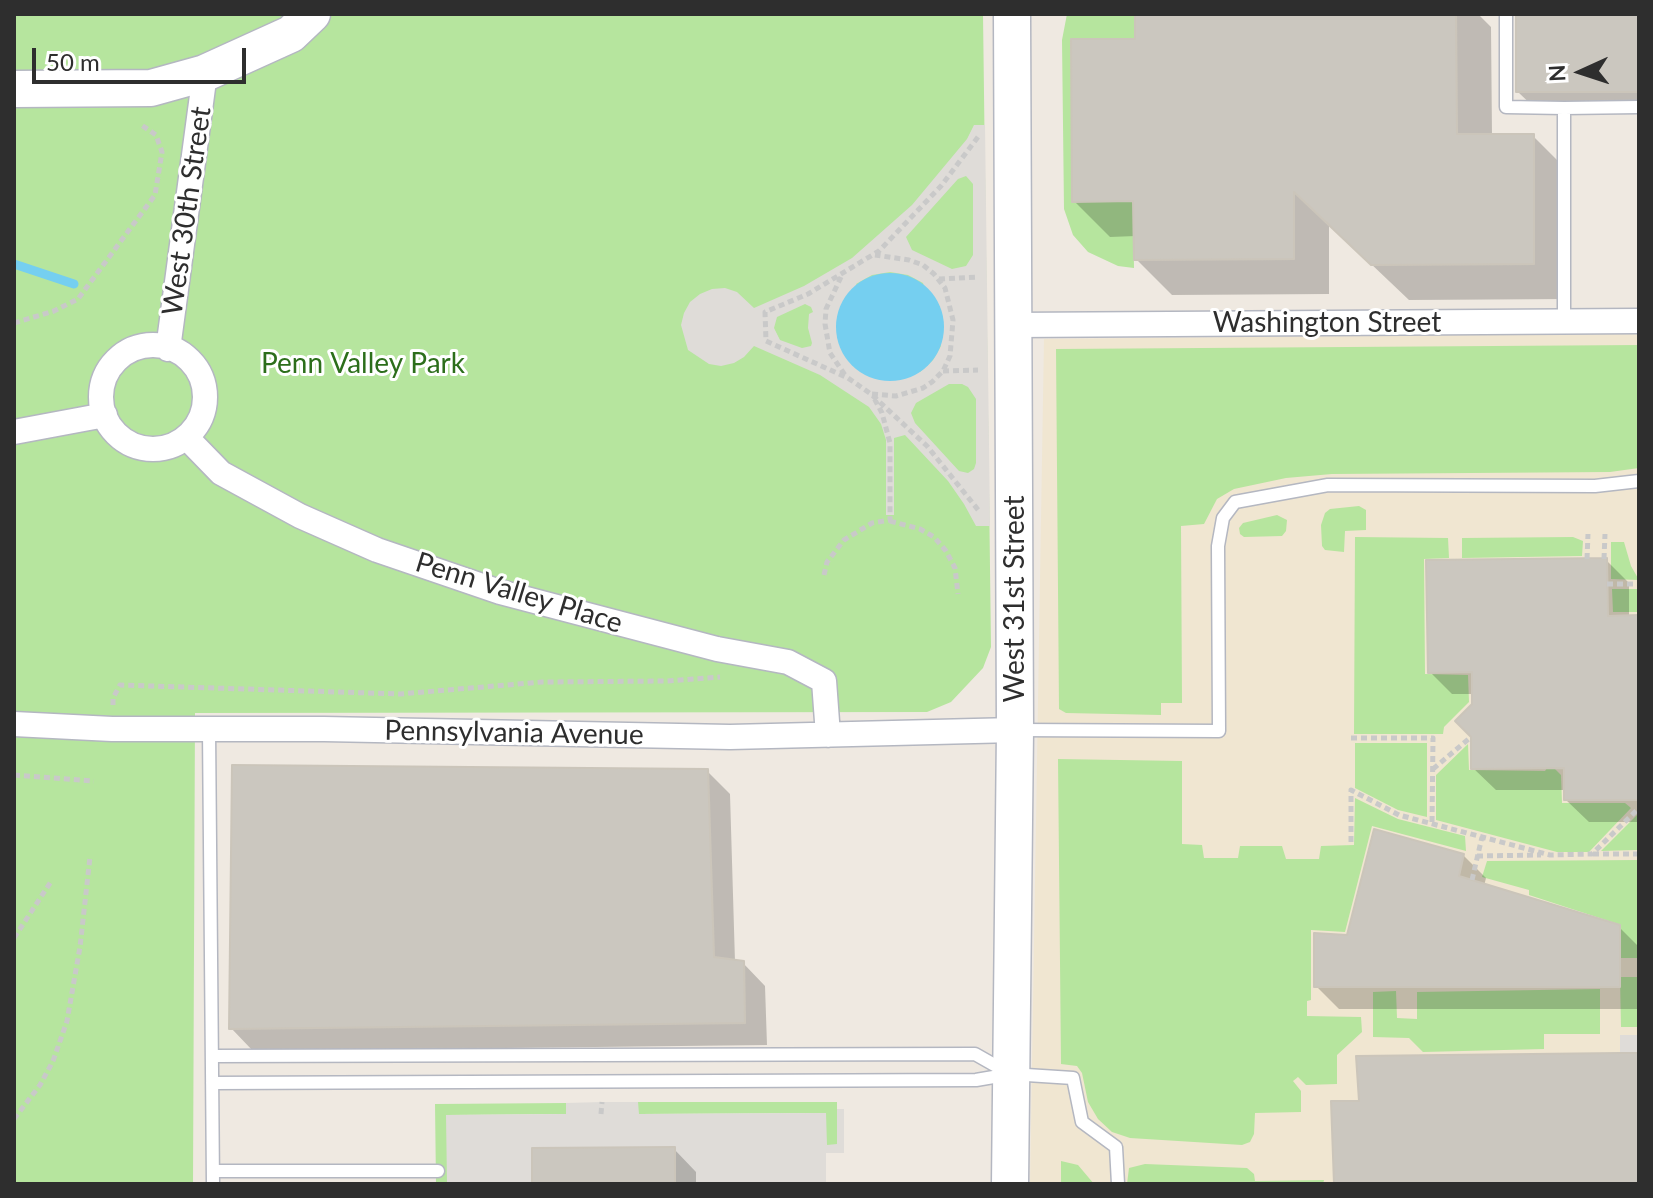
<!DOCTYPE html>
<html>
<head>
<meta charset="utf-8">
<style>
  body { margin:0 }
  #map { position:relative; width:1653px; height:1198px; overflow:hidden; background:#efe9e1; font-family:Lato,sans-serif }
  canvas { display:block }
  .frame { position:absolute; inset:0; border:16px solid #2e2e2e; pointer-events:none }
  .north { position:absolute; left:1541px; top:32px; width:80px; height:80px; -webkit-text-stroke:6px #fff; paint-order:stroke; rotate:267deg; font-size:22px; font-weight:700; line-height:32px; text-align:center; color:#2e2e2e }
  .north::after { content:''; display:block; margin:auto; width:28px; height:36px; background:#2e2e2e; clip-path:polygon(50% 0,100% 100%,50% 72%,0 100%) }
  .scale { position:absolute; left:32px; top:48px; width:214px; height:36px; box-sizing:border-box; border:4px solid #2e2e2e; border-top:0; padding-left:10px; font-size:24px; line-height:28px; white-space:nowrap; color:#2e2e2e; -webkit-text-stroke:6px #fff; paint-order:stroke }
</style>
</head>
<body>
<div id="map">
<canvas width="1653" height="1198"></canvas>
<div class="frame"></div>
<div class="north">N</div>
<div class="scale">50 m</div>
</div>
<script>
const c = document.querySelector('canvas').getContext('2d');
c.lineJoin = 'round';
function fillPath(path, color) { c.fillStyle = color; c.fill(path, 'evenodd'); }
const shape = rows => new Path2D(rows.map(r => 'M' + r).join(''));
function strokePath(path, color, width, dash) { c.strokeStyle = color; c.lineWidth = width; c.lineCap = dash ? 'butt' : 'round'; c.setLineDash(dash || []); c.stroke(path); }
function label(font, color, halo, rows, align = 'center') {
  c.font = font + ' Lato,sans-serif'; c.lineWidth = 6; c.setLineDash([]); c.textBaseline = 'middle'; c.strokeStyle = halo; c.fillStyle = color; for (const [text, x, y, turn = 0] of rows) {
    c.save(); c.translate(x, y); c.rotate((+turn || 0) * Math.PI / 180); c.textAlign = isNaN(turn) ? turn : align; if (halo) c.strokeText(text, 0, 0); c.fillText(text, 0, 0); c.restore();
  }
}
fillPath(shape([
  [1639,333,1639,1184,1030,1184,1044,339]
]), '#f0e6d1');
fillPath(shape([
  [14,14,983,14,991,647,983,668,951,702,927,712,195,713,193,1184,14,1184],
  [1067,14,1135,14,1135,39,1073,202,1133,201,1134,268,1118,266,1088,252,1073,235,1064,209,1062,40],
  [1639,345,1639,468,1610,472,1332,474,1286,478,1234,489,1217,499,1204,524,1181,526,1182,703,1161,703,1161,715,1066,713,1059,709,1056,349],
  [1359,506,1366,510,1366,530,1345,531,1344,552,1325,550,1322,546,1321,525,1325,513,1330,509],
  [1277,515,1287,520,1286,531,1282,536,1244,537,1240,534,1239,528,1243,523],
  [1355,537,1448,538,1449,558,1424,559,1425,674,1468,675,1469,702,1444,727,1443,734,1354,734],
  [1573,537,1583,541,1582,556,1462,558,1462,538],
  [1611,542,1624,542,1631,566,1639,580,1611,579],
  [1612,589,1639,589,1639,612,1613,612],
  [1355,743,1427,743,1427,817,1398,810,1355,788],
  [1468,744,1469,770,1545,771,1550,764,1561,775,1562,803,1625,803,1631,808,1589,852,1557,852,1436,820,1436,775],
  [1058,759,1182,761,1182,844,1202,845,1204,858,1238,858,1240,846,1282,846,1286,859,1319,859,1321,846,1354,845,1355,798,1398,819,1465,836,1466,851,1372,826,1345,932,1311,930,1311,1000,1307,1001,1307,1016,1361,1017,1362,1032,1337,1055,1337,1084,1306,1085,1298,1077,1293,1081,1301,1091,1301,1112,1255,1113,1254,1134,1250,1142,1242,1145,1130,1138,1112,1132,1098,1119,1088,1102,1082,1073,1077,1066,1061,1064],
  [1639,813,1637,850,1601,851],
  [1639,860,1639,958,1621,958,1621,925,1529,895,1529,890,1482,877,1487,861],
  [1620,977,1639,977,1639,1027,1621,1027],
  [1600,989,1600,1034,1544,1034,1544,1049,1423,1052,1409,1038,1373,1037,1373,992,1396,991,1397,1018,1417,1019,1417,992],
  [638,1102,837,1102,837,1145,826,1145,826,1113,638,1114],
  [566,1103,566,1114,447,1115,447,1184,436,1184,435,1104],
  [1061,1161,1078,1165,1094,1184,1061,1184],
  [1145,1164,1247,1168,1254,1174,1255,1181,1324,1180,1323,1184,1127,1184,1129,1168]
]), '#b6e59e');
fillPath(shape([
  [974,125,985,125,990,526,976,526,964,504,948,481,905,435,894,438,894,515,886,515,886,440,881,424,869,407,820,375,754,346,744,357,734,363,721,366,709,364,688,350,681,325,684,313,690,302,700,294,712,289,725,288,737,292,754,308,804,286,852,258,912,205,967,139],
  [966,176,973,184,973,255,966,266,952,269,912,250,906,237,958,179],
  [890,272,908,275,923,283,941,346,933,360,920,372,856,284,872,275],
  [805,304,811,307,813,312,809,314,808,328,812,343,811,346,802,348,780,340,774,328,777,317],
  [949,384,962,384,968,387,976,399,976,463,974,469,968,473,959,471,915,423,911,413,916,403],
  [1620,1035,1639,1035,1639,1053,1620,1053],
  [602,1102,638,1102,639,1114,826,1113,827,1145,837,1144,837,1109,844,1109,844,1153,826,1153,826,1184,675,1184,674,1147,532,1148,532,1184,447,1184,446,1115,566,1114,566,1103]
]), '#dfdcd8');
fillPath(shape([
  '836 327a54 54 0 1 1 108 0a54 54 0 1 1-108 0Z'
]), '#75cff0');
fillPath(shape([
  [1137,14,1478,14,1491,27,1492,136,1533,136,1569,172,1569,299,1409,300,1329,224,1329,294,1172,295,1136,259,1136,236,1110,237,1074,201,1137,41],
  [1518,14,1639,14,1639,114,1541,114,1518,92],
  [1606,560,1629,583,1629,617,1639,617,1639,822,1589,822,1566,800,1566,790,1496,790,1473,768,1474,694,1452,694,1430,672],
  [707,771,730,794,735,962,743,963,765,986,767,1045,253,1051,231,1028],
  [1463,855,1486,878,1484,886,1619,927,1639,947,1639,1009,1339,1009,1316,986,1349,937],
  [674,1149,696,1172,696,1184,534,1184]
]), '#0003');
strokePath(shape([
  [14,264,74,284]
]), '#75cff0', 9);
const building = shape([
  [1135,14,1456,14,1457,134,1534,134,1534,264,1371,265,1294,192,1294,259,1134,260,1133,201,1072,202,1071,39,1135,39,1135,14],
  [1516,14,1639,14,1639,92,1516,92,1516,14],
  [1607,558,1608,616,1639,615,1639,800,1564,800,1564,768,1471,769,1471,737,1455,721,1472,704,1472,672,1428,673,1426,560,1607,558],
  [232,765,708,769,714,957,744,961,745,1023,229,1029,232,765],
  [1374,829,1464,854,1459,876,1620,925,1620,987,1314,987,1314,933,1347,935,1374,829],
  [1620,1053,1639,1053,1639,1184,1334,1184,1331,1101,1359,1101,1356,1056,1620,1053],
  [675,1147,675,1184,532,1184,532,1148,675,1147]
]);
fillPath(building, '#cbc7bf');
strokePath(building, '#cbc5ba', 2);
const service = shape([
  [1506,14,1506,107,1564,108],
  [1564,322,1564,108,1639,107],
  [209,730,213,1184],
  [1017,730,1219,731,1218,546,1223,518,1235,502,1328,485,1595,486,1639,481],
  [212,1056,975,1054,1005,1071],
  [212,1083,976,1080,1011,1074,1073,1078,1082,1122,1116,1147,1118,1184],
  [213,1171,438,1171]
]);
const minor = shape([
  [1014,325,1639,321],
  '101 397a52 52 0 1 1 104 0a52 52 0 1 1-104 0Z',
  [168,349,205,73],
  [14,432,105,415],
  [187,438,221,473,300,516,377,550,500,592,717,649,788,662,824,681,828,735],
  [14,724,112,729,324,729,730,737,1015,730]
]);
const secondary = shape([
  [14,89,151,88,205,73,291,34,312,14],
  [1010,1184,1015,730,1012,14]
]);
strokePath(service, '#b4b7c1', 15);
strokePath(minor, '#b4b7c1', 27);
strokePath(secondary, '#b4b7c1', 39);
strokePath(shape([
  [978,137,941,186,879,251,808,294,765,312,766,341,848,378,871,394,927,446,979,511],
  [841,277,826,309,825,324,830,353,847,378],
  [939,279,978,277],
  [14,323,54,311,78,299,155,195,162,152,156,135,140,124],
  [943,371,978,370],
  [872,394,896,396,923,388,932,382,943,371,950,356,953,320,945,288,934,274,923,265,909,260,875,255],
  [890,521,920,529,934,537,946,551,955,568,958,594],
  [1587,559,1588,534],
  [1604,559,1605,534],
  [824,575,827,562,844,540,872,523,890,520,890,443,882,413,874,398],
  [1607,584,1639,584],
  [113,705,113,698,120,685,400,694,542,682,667,681,720,677],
  [1351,738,1433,738,1432,824],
  [1433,769,1471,737],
  [14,775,94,781],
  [1351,842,1351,790,1399,815,1550,855,1592,854,1638,809],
  [1593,854,1639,854],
  [1477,856,1541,855],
  [1472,880,1482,837],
  [14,938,52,880],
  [601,1114,602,1102],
  [14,1119,40,1085,53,1061,67,1021,80,947,90,857]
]), '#c9c9c9', 5, [6, 4]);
strokePath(service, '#fff', 12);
strokePath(minor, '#fff', 24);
strokePath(secondary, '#fff', 36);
label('28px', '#2e2e2e', '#fff', [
  ["West 30th Street",187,211,-82],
  ["Washington Street",1327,323],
  ["Penn Valley Place",519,593,17],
  ["West 31st Street",1015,599,-90],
  ["Pennsylvania Avenue",514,733,1]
]);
label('28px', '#2c6e1b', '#fff', [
  ["Penn Valley Park",363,364]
]);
</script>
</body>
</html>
